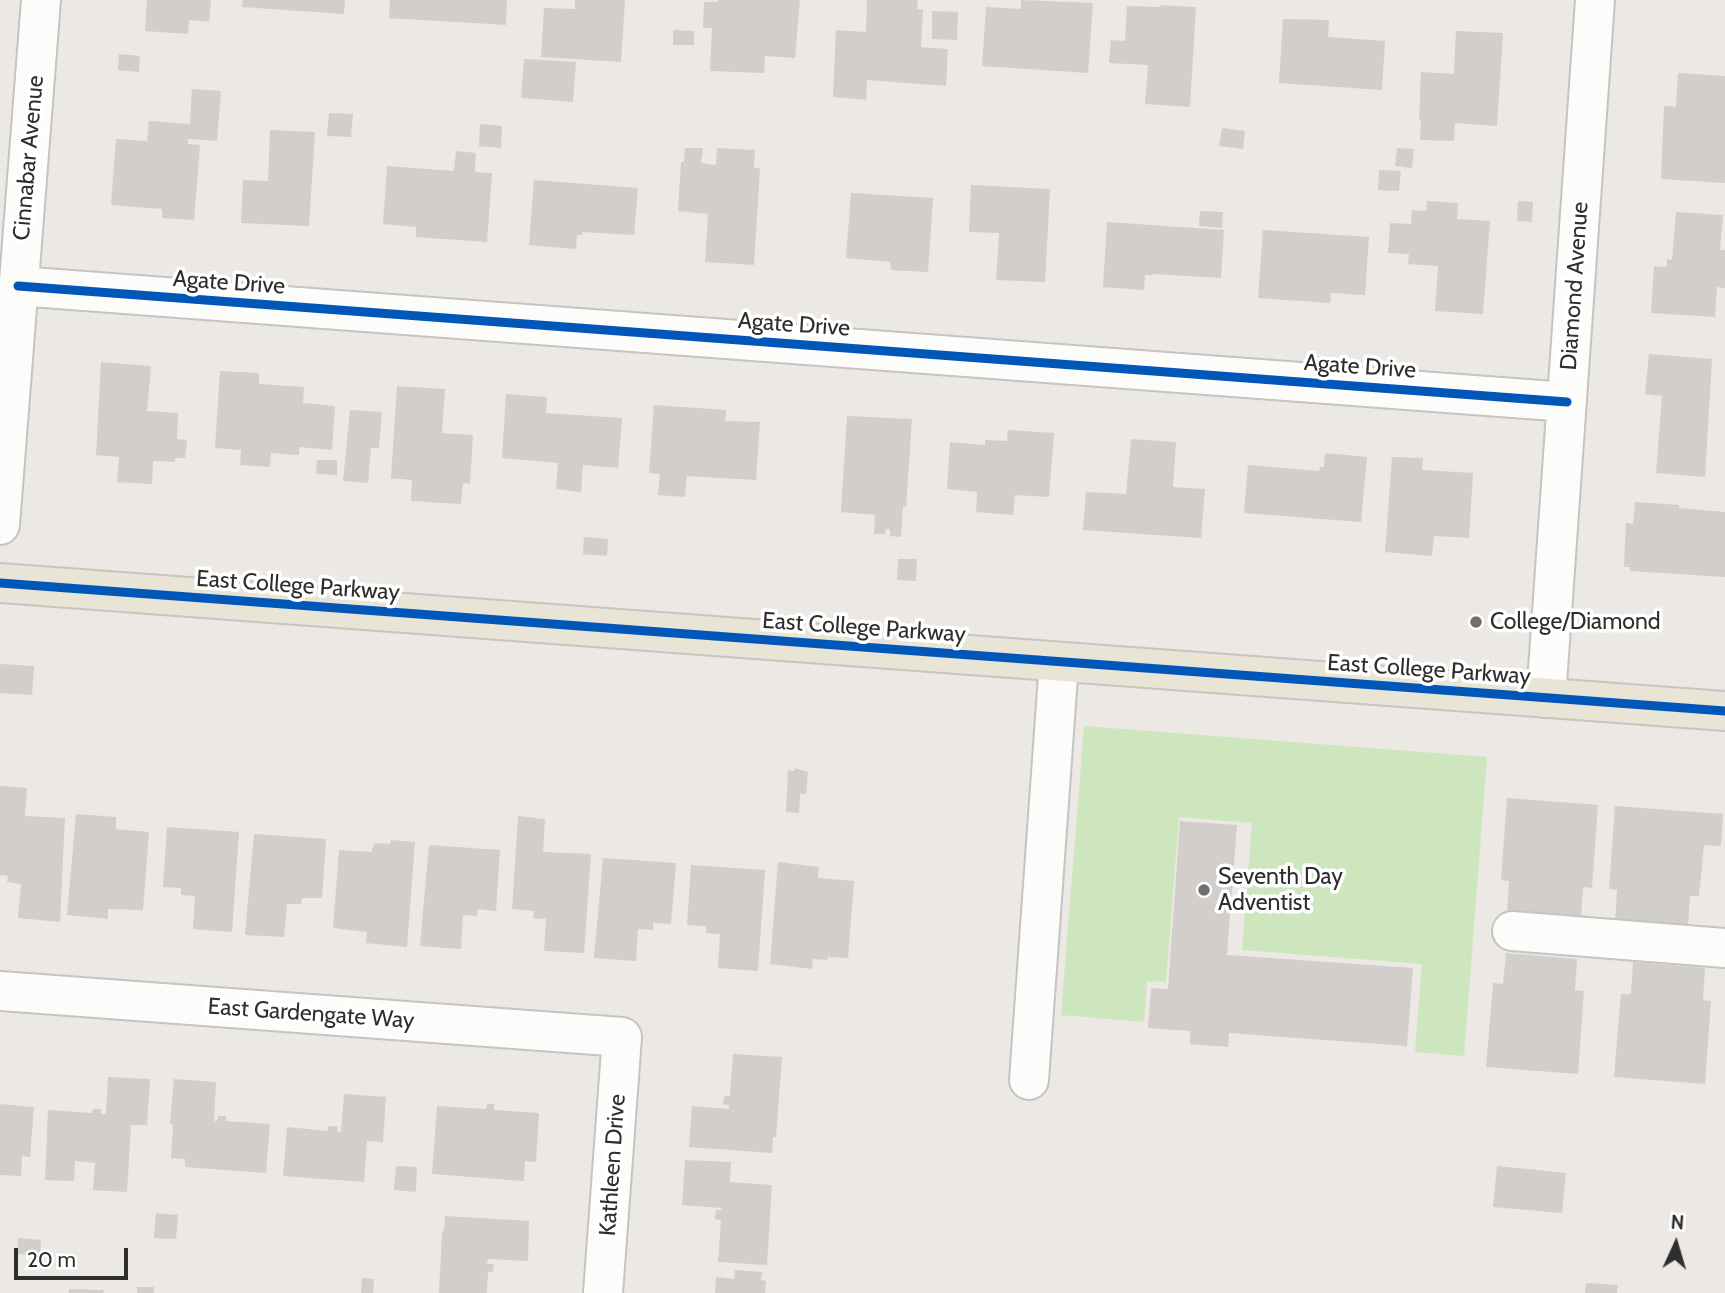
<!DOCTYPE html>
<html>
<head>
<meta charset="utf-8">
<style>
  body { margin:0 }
  #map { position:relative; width:1725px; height:1293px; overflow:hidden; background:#ece8e4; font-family:Cabin,sans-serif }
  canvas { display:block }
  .north { position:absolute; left:1641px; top:1209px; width:70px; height:70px; -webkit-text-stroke:5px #fff; paint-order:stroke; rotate:4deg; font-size:19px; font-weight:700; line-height:28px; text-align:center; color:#2e2e2e }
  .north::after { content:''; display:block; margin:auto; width:24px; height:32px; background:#2e2e2e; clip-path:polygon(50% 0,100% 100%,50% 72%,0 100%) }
  .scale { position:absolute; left:14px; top:1248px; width:114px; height:32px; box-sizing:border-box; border:4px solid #2e2e2e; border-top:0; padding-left:9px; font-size:21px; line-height:24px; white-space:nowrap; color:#2e2e2e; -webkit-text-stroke:5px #fff; paint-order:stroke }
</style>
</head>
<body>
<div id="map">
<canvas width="1725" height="1293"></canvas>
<div class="north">N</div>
<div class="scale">20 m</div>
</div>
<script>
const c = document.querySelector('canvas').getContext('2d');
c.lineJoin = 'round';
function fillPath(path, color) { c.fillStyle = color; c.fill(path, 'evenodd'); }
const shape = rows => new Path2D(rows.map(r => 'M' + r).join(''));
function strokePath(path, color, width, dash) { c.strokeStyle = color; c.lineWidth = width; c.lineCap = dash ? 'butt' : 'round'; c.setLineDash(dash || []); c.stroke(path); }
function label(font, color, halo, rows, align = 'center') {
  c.font = font + ' Cabin,sans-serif'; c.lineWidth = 7; c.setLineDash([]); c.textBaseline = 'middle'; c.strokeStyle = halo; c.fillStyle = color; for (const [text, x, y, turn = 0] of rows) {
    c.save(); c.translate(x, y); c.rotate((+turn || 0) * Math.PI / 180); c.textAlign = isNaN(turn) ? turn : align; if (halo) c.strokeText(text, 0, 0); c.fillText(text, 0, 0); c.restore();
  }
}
fillPath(shape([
  [1084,726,1487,757,1464,1056,1415,1052,1422,964,1242,950,1252,823,1179,817,1166,982,1147,981,1144,1022,1061,1015]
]), '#cee6be');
fillPath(shape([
  [147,0,211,0,209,22,189,20,188,34,145,31],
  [243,0,345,0,344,14,242,7],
  [390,0,507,0,506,25,389,18],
  [575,0,625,0,621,62,541,57,544,8,575,9],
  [718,0,800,0,795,58,765,56,764,73,710,71,712,28,703,28,704,2,718,2],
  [867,0,918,0,917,9,923,10,921,47,948,49,946,86,867,80,866,100,833,97,836,30,866,32],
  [1021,0,1093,3,1088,73,982,66,986,7,1021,9],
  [1161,5,1196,7,1190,107,1145,104,1148,65,1109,63,1111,40,1125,41,1127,6,1160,7],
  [932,11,958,12,957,40,932,39],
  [1283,19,1329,20,1328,37,1385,41,1382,90,1279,83],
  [673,30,694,31,694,45,673,45],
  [1456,31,1503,33,1497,126,1455,123,1454,141,1420,140,1421,120,1419,120,1421,72,1454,74],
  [119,54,140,56,139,72,118,70],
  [524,59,576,62,573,102,521,98],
  [1678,73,1725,76,1725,183,1661,179,1664,106,1676,107],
  [192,89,221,91,217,141,188,139,188,144,200,145,194,220,162,218,162,209,111,205,116,139,147,141,149,121,190,124],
  [329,113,353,114,351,137,327,136],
  [480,124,502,126,501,148,479,146],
  [1222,128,1245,131,1243,149,1219,146],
  [270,130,315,132,309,226,241,223,243,180,268,181],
  [685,148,703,148,701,163,716,165,717,148,755,150,754,168,760,168,754,265,705,262,708,214,678,211,681,162,684,162],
  [1397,148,1414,149,1412,168,1395,166],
  [456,151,476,153,475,172,492,173,487,242,416,237,416,227,383,224,387,166,454,171],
  [1379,170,1401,171,1399,191,1378,190],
  [534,180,638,188,634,235,582,232,582,235,577,235,576,249,529,245],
  [971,185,1050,189,1045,282,996,280,999,233,969,232],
  [851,193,933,198,928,272,891,270,890,262,846,258],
  [1427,201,1458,203,1457,219,1490,221,1483,314,1435,311,1438,266,1408,264,1409,254,1388,253,1390,223,1411,224,1412,210,1426,211],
  [1518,201,1533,202,1532,222,1517,221],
  [1200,211,1223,212,1222,228,1199,226],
  [1676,212,1723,215,1720,250,1725,250,1725,288,1717,287,1715,317,1651,313,1654,266,1667,267,1667,259,1672,260],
  [1107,222,1224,230,1221,278,1152,274,1152,275,1145,275,1144,290,1103,287],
  [1263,230,1369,237,1365,295,1331,293,1330,303,1258,298],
  [1649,354,1712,359,1705,477,1656,473,1662,396,1645,394],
  [101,362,151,366,147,411,178,413,177,439,187,440,185,458,175,458,175,462,153,461,152,484,117,482,119,457,96,455],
  [220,371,259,373,259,384,304,387,303,403,335,406,332,450,299,447,299,455,271,453,270,467,240,465,241,450,215,448],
  [397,386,445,389,442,433,473,435,470,484,463,483,461,504,411,501,412,480,391,478],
  [506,394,547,397,546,413,622,418,618,468,583,465,581,492,556,489,558,463,502,458],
  [654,405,726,410,725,421,760,422,756,480,687,476,685,497,658,495,660,474,649,473],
  [350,410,382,412,379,448,371,448,368,483,343,481],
  [847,416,912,419,906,507,903,506,901,537,890,536,890,529,886,529,885,534,874,534,875,515,841,512],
  [1008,430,1054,433,1049,497,1015,495,1013,515,976,512,977,492,947,489,950,442,985,445,985,440,1007,441],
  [1131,439,1176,442,1173,487,1205,489,1201,538,1083,530,1086,492,1126,494],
  [1325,453,1367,457,1361,522,1244,513,1248,465,1319,471,1320,467,1324,467],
  [1392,457,1423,458,1422,470,1473,473,1469,538,1434,536,1432,556,1385,552],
  [317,460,337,460,337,475,316,474],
  [1635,502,1679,505,1679,508,1725,512,1725,577,1630,571,1630,567,1624,567,1626,523,1633,524],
  [584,537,608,539,607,556,583,554],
  [898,559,917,559,916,581,897,580],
  [0,664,34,666,32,695,0,693],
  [794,768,808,772,806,794,800,794,799,813,786,812,788,770,794,771],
  [0,786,27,788,25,816,65,818,60,922,18,918,21,884,7,882,8,876,0,875],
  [1507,798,1598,805,1592,888,1583,887,1581,918,1507,913,1509,881,1501,880],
  [1615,806,1723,814,1721,846,1704,845,1699,896,1690,896,1688,927,1615,922,1617,890,1609,889],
  [76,814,116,817,116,829,149,832,143,910,108,909,108,919,67,915],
  [518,816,545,819,543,852,591,854,584,953,544,951,546,919,533,918,534,911,512,909],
  [1180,821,1237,825,1227,955,1413,968,1407,1046,1229,1033,1228,1047,1190,1044,1190,1031,1148,1028,1151,988,1168,989],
  [167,827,239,832,232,932,193,929,195,896,181,895,181,888,163,887],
  [254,834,326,839,322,898,302,898,301,904,287,904,284,937,245,935],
  [391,840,415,842,407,947,366,943,367,932,333,928,339,850,371,852,375,843,390,844],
  [429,845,500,850,496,911,478,909,477,916,463,915,461,949,420,946],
  [603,858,676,863,671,924,653,923,653,930,638,929,636,961,594,958],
  [778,862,819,867,818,878,854,881,848,958,828,957,827,960,813,959,812,969,770,964],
  [691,865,765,870,758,971,718,968,720,934,706,933,706,926,687,925],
  [1506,953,1577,959,1575,990,1584,991,1578,1074,1486,1067,1493,983,1503,984],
  [1633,962,1705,968,1703,1000,1711,1001,1705,1084,1614,1077,1621,994,1631,994],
  [733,1054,782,1057,776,1137,773,1137,772,1153,689,1147,692,1106,729,1109,729,1105,723,1104,724,1096,730,1096],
  [108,1077,150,1079,147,1125,131,1125,127,1192,93,1190,95,1163,75,1161,74,1181,45,1180,48,1110,92,1113,93,1109,101,1109,101,1114,106,1114],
  [174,1079,216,1082,214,1121,217,1121,218,1116,226,1116,226,1121,270,1124,266,1173,185,1167,185,1159,171,1158,173,1125,170,1124],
  [344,1094,386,1097,383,1142,367,1141,364,1182,283,1176,287,1127,328,1131,328,1126,338,1127,337,1132,341,1132],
  [0,1104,34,1107,30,1157,22,1156,21,1176,0,1175],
  [487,1104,494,1104,494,1110,539,1113,536,1162,525,1161,524,1181,432,1174,437,1106,486,1109],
  [685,1160,731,1162,730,1182,772,1185,767,1265,718,1262,721,1220,715,1219,716,1210,721,1210,721,1208,682,1205],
  [396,1166,417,1167,416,1192,394,1190],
  [1497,1166,1566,1173,1562,1213,1493,1207],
  [156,1213,178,1215,176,1239,154,1238],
  [445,1216,529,1221,528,1261,488,1259,487,1264,494,1264,493,1272,488,1272,487,1293,439,1293,442,1232,444,1231],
  [18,1238,41,1240,40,1256,17,1254],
  [735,1270,762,1272,761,1280,766,1281,765,1293,715,1293,716,1277,734,1279],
  [362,1278,374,1279,373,1293,361,1293],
  [1586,1283,1618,1285,1617,1293,1585,1293],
  [137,1287,154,1287,154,1293,137,1293],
  [69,1289,104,1290,103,1293,69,1293]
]), '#d1cecb');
const minor = shape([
  [18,286,1567,402],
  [0,525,41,0],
  [1546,698,1595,0],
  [1512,931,1725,948],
  [0,991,622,1037,603,1293],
  [1029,1080,1059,662]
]);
const major = shape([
  [0,583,1725,711]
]);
strokePath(minor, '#c5c4c5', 42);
strokePath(major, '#c6c5c4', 42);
strokePath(minor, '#fcfcfb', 38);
strokePath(major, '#e8e4d6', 38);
strokePath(shape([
  [18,286,1567,402],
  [0,583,1725,711]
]), '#0057b8', 9);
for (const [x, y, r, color] of [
  [1476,622,7,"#706f6e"],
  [1204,890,7,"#706f6e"]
]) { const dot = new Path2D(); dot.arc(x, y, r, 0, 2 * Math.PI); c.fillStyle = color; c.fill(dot); strokePath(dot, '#fff', 2.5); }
label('23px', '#2e2e2e', '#fff', [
  ["Cinnabar Avenue",29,158,-85],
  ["Agate Drive",229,283,4],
  ["Diamond Avenue",1575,286,-86],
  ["Agate Drive",794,325,4],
  ["Agate Drive",1360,367,4],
  ["East College Parkway",298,586,4],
  ["East College Parkway",864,628,4],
  ["East College Parkway",1429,670,4],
  ["East Gardengate Way",311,1014,4],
  ["Kathleen Drive",613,1165,-86]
]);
label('23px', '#2e2e2e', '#fff', [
  ["College/Diamond",1490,622],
  ["Seventh Day",1218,877],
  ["Adventist",1218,903]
], 'left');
</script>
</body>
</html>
